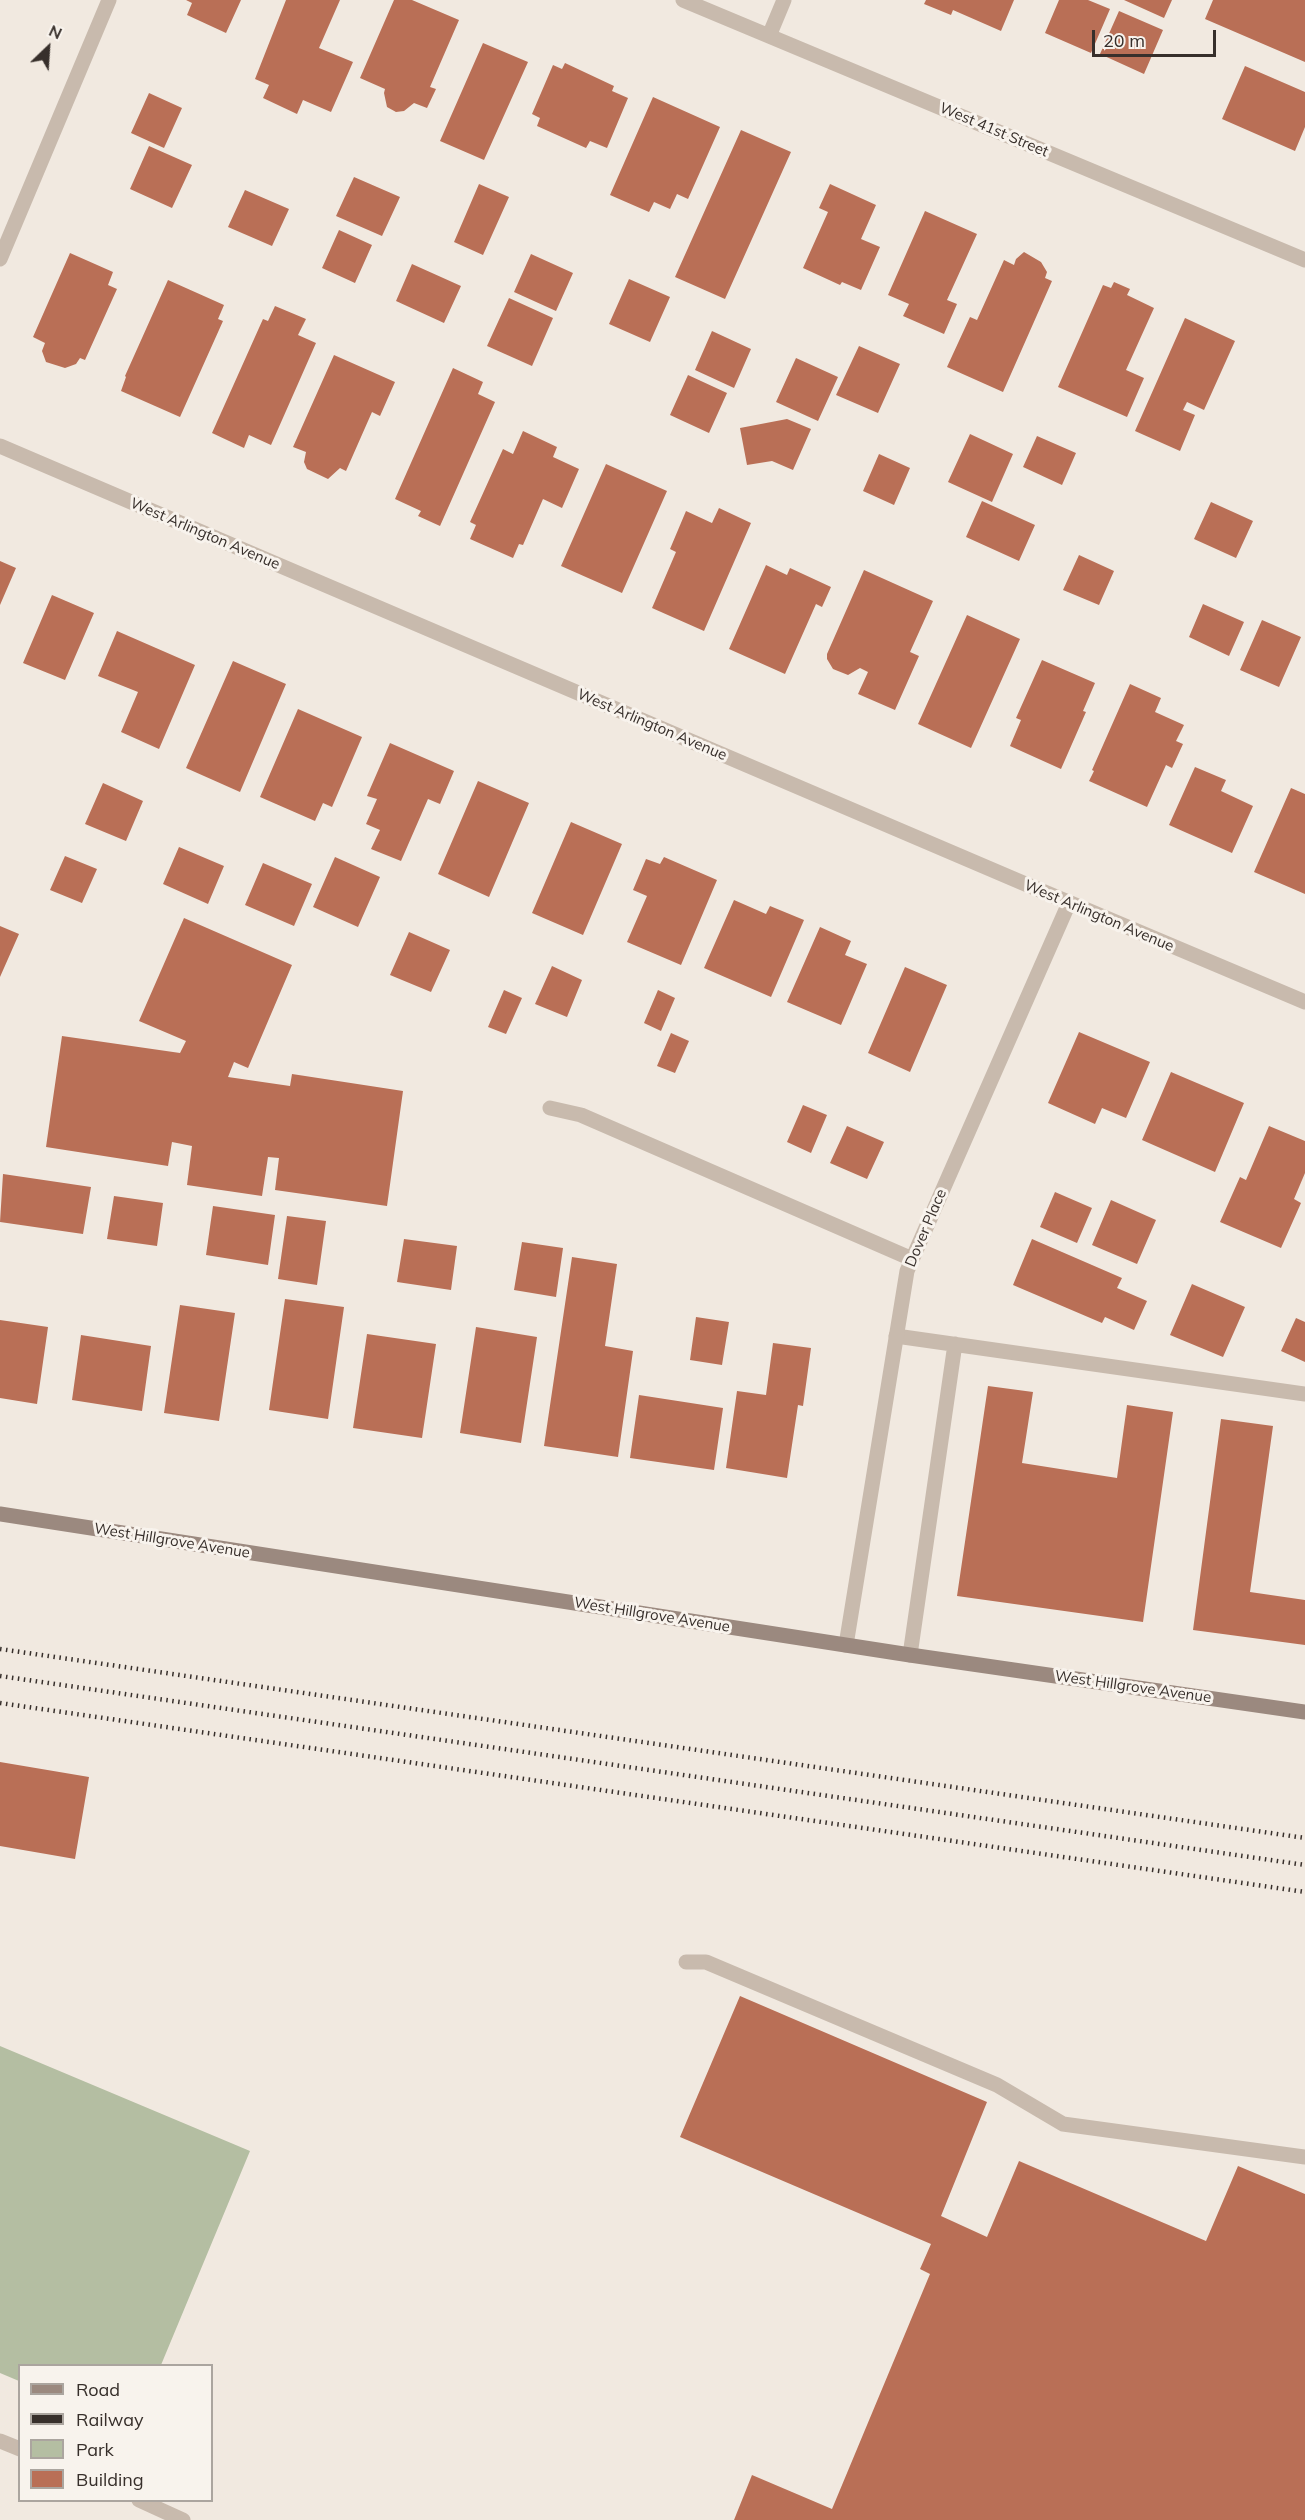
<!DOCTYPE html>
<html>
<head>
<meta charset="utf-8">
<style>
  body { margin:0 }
  #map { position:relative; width:1305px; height:2520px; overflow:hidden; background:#f1e9e0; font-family:Mulish,sans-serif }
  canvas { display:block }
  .legend { position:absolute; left:18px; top:2364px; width:195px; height:138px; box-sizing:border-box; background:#f8f3ed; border:2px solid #aba59f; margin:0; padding:8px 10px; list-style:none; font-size:18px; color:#372f2b }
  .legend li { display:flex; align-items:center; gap:12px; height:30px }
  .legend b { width:30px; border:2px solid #aba59f }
  .north { position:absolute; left:18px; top:18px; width:60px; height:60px; -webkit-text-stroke:4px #f8f3ed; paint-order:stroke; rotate:25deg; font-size:16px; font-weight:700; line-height:24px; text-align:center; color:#372f2b }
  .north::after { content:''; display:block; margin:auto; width:21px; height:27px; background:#372f2b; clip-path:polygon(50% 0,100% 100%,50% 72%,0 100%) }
  .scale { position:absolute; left:1092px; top:30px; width:124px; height:27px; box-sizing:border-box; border:3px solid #372f2b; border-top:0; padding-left:8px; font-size:18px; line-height:21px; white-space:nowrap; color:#372f2b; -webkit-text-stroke:4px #f8f3ed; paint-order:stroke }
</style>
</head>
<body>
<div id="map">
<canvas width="1305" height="2520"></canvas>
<ul class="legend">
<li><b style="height:8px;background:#9b897f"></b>Road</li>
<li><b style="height:8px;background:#372f2b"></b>Railway</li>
<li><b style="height:16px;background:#b4bea2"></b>Park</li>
<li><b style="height:16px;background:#b96f56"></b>Building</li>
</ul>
<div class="north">N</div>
<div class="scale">20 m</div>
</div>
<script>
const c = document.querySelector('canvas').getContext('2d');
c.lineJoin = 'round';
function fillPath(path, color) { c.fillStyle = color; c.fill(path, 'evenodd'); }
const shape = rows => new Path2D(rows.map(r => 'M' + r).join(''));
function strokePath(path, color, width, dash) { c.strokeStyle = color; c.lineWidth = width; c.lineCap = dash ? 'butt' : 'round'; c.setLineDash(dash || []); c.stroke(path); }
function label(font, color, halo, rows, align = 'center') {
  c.font = font + ' Mulish,sans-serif'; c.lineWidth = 6; c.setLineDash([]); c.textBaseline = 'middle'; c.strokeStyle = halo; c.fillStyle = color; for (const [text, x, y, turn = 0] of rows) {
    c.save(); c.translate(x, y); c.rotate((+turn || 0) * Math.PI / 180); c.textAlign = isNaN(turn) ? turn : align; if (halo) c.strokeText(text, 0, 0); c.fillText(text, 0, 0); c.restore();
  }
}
fillPath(shape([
  [0,2046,250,2151,161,2365,20,2366,19,2381,0,2373]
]), '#b4bea2');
fillPath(shape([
  [186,0,241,0,226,33,187,15,192,3],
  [286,0,340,0,319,48,353,62,331,112,303,100,297,114,263,98,269,85,255,79],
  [394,0,412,0,459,20,430,87,436,89,427,108,414,103,404,111,396,112,387,107,384,93,385,89,360,78],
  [926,0,1014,0,1001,31,953,10,951,15,924,4],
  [1059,0,1088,0,1110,9,1091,53,1045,33],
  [1124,0,1172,0,1164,18],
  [1213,0,1305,0,1305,62,1205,19],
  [1119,11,1163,30,1144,74,1100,54],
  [483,43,528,62,484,160,440,141],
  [565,63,614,86,612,91,628,98,607,148,590,141,586,148,537,126,540,118,532,114,553,65,562,69],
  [1245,66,1305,92,1305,127,1295,151,1222,119],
  [149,93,182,108,164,148,131,133],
  [653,97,720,127,688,199,677,194,670,209,654,202,649,212,610,195],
  [741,130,791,152,725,299,675,277],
  [149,146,192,165,172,208,130,189],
  [354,177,400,197,382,236,336,216],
  [479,184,509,197,483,255,454,242],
  [830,184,876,205,861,239,880,247,861,290,842,282,840,285,803,268,828,212,819,208],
  [245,190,289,209,272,246,228,227],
  [925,211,977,234,947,300,957,304,944,334,903,316,909,304,888,295],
  [339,230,372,245,355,283,322,268],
  [1024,252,1041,262,1047,272,1045,278,1052,281,1003,392,947,367,970,317,977,320,1004,260,1014,265,1016,259],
  [70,253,113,272,108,285,117,289,85,360,80,358,76,364,65,368,46,362,42,351,45,343,33,337],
  [531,254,573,273,556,311,514,292],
  [412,264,461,286,444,323,396,301],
  [629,279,670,297,650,342,609,324],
  [168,280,224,305,218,319,223,321,180,417,121,391,126,377,125,376],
  [1114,282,1130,289,1127,295,1154,308,1126,370,1144,378,1127,417,1058,387,1103,285,1111,288],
  [509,298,553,318,532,366,487,346],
  [275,306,306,319,298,335,316,343,271,445,249,435,244,448,212,433,263,319,268,321],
  [1185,318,1235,341,1204,410,1187,402,1183,410,1195,415,1180,451,1135,431],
  [712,331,751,349,734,388,695,370],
  [859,346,900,364,878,413,836,395],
  [334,355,395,382,380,416,372,412,346,471,340,468,328,479,307,469,304,462,306,452,293,447],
  [796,358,838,377,818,421,776,402],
  [453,368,483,382,478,394,495,402,440,526,418,516,421,511,395,499],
  [688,375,727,393,709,433,670,415],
  [787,419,811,429,793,470,772,461,747,465,740,428],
  [523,431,557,447,553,457,579,469,562,508,543,499,523,545,519,544,513,558,470,539,476,525,470,522,503,449,513,454],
  [970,434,1013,454,992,502,948,482],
  [1037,436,1076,453,1062,485,1023,467],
  [879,454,910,468,894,505,863,491],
  [606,464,667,491,622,593,561,566],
  [982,501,1035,525,1019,561,966,537],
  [1211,502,1253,521,1236,558,1194,539],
  [719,508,751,523,704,631,652,608,676,552,670,549,686,511,712,523],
  [1079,555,1114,571,1099,605,1063,590],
  [0,561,16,568,0,605],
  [766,565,787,575,790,568,831,587,822,607,816,604,785,674,729,649],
  [864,570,933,601,910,652,919,656,895,710,858,694,868,672,860,668,848,675,833,669,827,659,827,654],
  [52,595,94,613,65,680,23,663],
  [1203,604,1244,622,1229,656,1189,637],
  [967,615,1020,639,971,748,918,724],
  [1262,620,1301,637,1279,687,1240,670],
  [117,631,195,665,159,749,121,732,138,692,98,676],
  [1042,660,1095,683,1083,711,1086,712,1061,769,1010,746,1021,720,1016,718],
  [233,661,286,684,240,792,186,768],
  [1130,684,1161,698,1155,712,1184,725,1176,741,1183,744,1172,768,1166,765,1147,807,1089,781,1094,771,1092,770],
  [298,709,362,737,332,807,323,803,315,821,260,797],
  [390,743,454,771,440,804,428,799,401,861,371,849,380,830,366,824,377,799,367,796],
  [1195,767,1226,780,1221,791,1253,806,1232,853,1169,825],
  [478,781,529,803,489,897,438,874],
  [103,783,143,801,126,841,85,824],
  [1291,788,1305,794,1305,894,1254,872],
  [571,822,622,844,583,935,532,913],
  [179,847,224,866,208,904,163,884],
  [65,856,97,869,82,903,50,890],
  [335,857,380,877,358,927,313,907],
  [664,857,717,880,681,965,627,942,647,896,633,890,646,859,660,864],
  [263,863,312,884,294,926,245,905],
  [734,900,766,914,770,906,804,920,771,997,704,968],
  [184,918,292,965,248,1068,234,1062,228,1077,290,1086,292,1074,403,1091,387,1206,275,1190,279,1158,268,1157,262,1196,187,1185,192,1146,172,1142,168,1166,46,1147,62,1036,180,1053,186,1041,139,1021],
  [0,926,19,934,0,977],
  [820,927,851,941,845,955,867,964,841,1025,787,1002],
  [409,932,450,950,431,992,390,975],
  [552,966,582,980,567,1017,535,1004],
  [905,967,947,985,910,1072,868,1053],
  [504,990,522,998,506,1034,488,1027],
  [658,990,675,998,661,1031,644,1023],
  [1079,1032,1150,1062,1126,1118,1102,1108,1095,1124,1048,1103],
  [671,1033,689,1041,675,1073,657,1066],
  [1171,1072,1244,1103,1215,1172,1142,1140],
  [803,1105,827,1115,811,1153,787,1142],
  [847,1126,884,1142,867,1179,830,1163],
  [1269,1126,1305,1141,1305,1173,1294,1199,1301,1203,1281,1248,1220,1222,1240,1177,1246,1180],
  [3,1174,91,1187,83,1234,0,1222],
  [1055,1192,1092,1208,1077,1243,1040,1227],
  [114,1196,163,1203,157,1246,107,1239],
  [1111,1200,1156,1220,1137,1264,1092,1245],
  [213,1206,275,1215,268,1265,206,1255],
  [287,1216,326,1221,317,1285,278,1279],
  [404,1239,457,1246,451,1290,397,1282],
  [1032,1239,1122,1278,1117,1288,1147,1301,1134,1330,1105,1317,1102,1323,1013,1285],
  [522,1242,563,1248,556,1297,514,1290],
  [572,1257,617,1264,605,1346,633,1351,618,1457,544,1446],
  [1192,1284,1245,1307,1223,1357,1170,1335],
  [285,1299,344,1307,328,1419,269,1410],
  [180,1305,235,1313,219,1421,164,1413],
  [696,1317,729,1322,722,1365,690,1360],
  [1296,1318,1305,1322,1305,1362,1281,1351],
  [0,1320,48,1327,37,1404,0,1398],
  [476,1327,537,1337,521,1443,460,1433],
  [367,1334,436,1344,422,1438,353,1428],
  [81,1335,151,1346,142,1411,72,1400],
  [773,1343,811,1348,803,1406,798,1405,787,1478,726,1468,737,1391,766,1395],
  [988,1386,1033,1392,1022,1463,1117,1478,1127,1405,1173,1412,1143,1622,957,1596],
  [639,1395,723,1408,714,1470,630,1458],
  [1221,1419,1273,1426,1250,1592,1305,1600,1305,1645,1193,1630],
  [0,1762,89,1777,75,1859,0,1846],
  [740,1996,987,2102,941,2216,987,2237,1019,2161,1206,2241,1238,2166,1305,2194,1305,2520,734,2520,752,2475,832,2509,930,2274,920,2269,931,2244,680,2137]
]), '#b96f56');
strokePath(shape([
  [896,1336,1305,1394],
  [910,1655,955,1344],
  [686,1962,706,1962,997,2085,1063,2124,1305,2157]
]), '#c8baad', 15);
strokePath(shape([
  [683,0,1305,260],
  [769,36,784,0],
  [0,259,109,0],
  [0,446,1023,883,1305,1002],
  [550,1108,581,1115,912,1259],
  [846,1645,907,1271,1069,903],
  [0,2441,20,2449],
  [139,2500,183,2520]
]), '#c8baad', 15);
strokePath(shape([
  [0,1514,910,1655,1305,1712]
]), '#9b897f', 15);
strokePath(shape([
  [0,1649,1305,1838],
  [0,1676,1305,1865],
  [0,1703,1305,1892]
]), '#372f2b', 4.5, [1.5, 4.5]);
label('15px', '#372f2b', '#f8f3ed', [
  ["West 41st Street",994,130,23],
  ["West Arlington Avenue",205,534,23],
  ["West Arlington Avenue",652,725,23],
  ["West Arlington Avenue",1099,916,23],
  ["Dover Place",926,1228,-67],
  ["West Hillgrove Avenue",172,1541,9],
  ["West Hillgrove Avenue",652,1615,9],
  ["West Hillgrove Avenue",1133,1687,8]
]);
</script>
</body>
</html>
